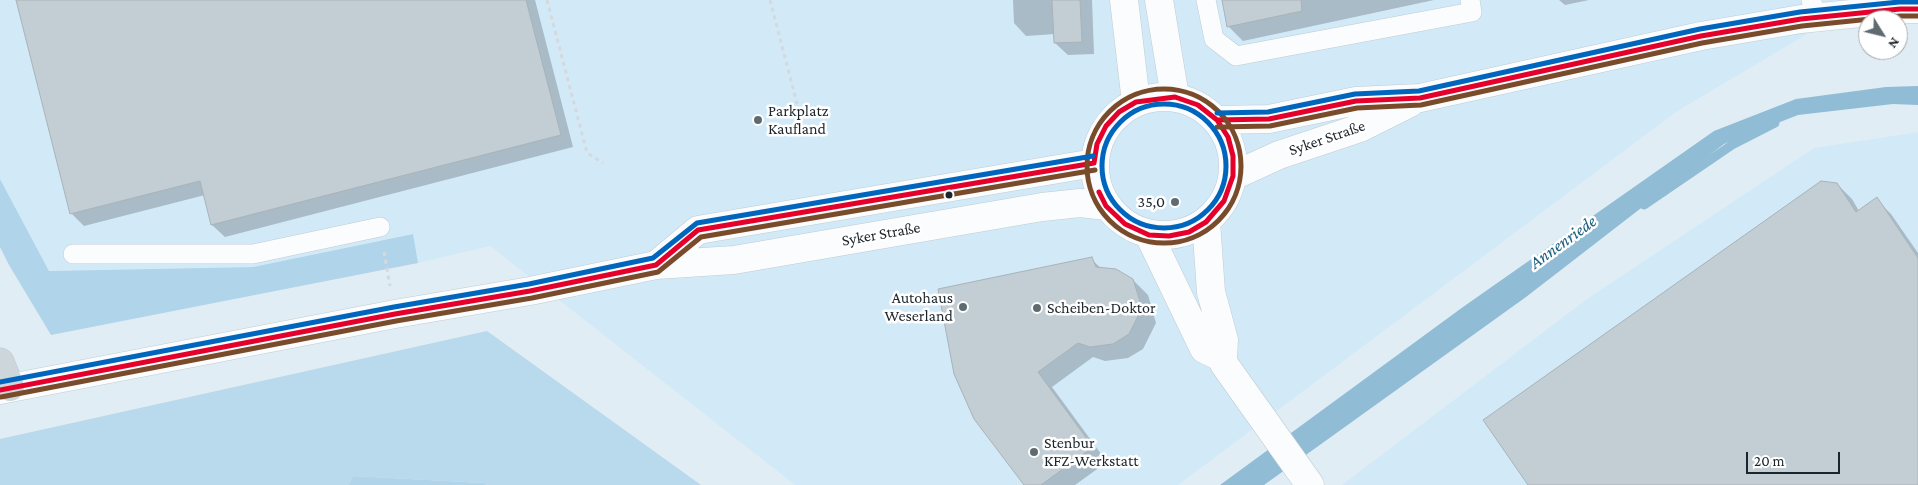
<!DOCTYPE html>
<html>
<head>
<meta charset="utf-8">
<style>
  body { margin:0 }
  #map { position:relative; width:1918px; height:485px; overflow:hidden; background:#e1edf4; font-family:"Crimson Pro",serif }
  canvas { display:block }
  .north { position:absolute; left:1858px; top:10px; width:50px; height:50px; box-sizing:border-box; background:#fff; border:1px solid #a4a8aa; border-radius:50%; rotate:126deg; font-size:14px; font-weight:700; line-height:20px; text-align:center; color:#1b252b }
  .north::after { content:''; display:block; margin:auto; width:18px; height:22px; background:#606b71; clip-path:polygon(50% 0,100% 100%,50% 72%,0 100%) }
  .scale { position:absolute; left:1746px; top:452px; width:94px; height:22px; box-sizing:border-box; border:2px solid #1b252b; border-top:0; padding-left:6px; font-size:15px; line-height:18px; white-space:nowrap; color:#1b252b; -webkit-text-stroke:4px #fff; paint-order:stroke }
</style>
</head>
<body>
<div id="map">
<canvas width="1918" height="485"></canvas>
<div class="north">N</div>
<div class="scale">20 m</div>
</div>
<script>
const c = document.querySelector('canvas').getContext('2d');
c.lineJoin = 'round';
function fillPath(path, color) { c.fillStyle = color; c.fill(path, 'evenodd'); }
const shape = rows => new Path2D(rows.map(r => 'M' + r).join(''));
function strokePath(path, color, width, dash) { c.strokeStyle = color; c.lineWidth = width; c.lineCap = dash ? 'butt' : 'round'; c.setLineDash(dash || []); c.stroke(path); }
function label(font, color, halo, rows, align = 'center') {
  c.font = font + ' "Crimson Pro",serif'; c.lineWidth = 5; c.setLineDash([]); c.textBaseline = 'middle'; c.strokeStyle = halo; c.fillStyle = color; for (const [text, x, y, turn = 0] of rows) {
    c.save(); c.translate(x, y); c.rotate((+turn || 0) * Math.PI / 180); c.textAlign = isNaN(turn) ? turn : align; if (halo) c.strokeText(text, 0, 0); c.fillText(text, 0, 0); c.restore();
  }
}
fillPath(shape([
  [0,0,1864,0,1676,112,1178,485,795,485,490,246,418,263,412,234,253,267,49,271,0,179],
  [1918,132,1918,485,1342,485,1587,299,1814,148]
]), '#d2eaf8');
fillPath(shape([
  [487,331,701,485,487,485,484,483,353,476,348,485,0,485,0,439]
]), '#b9d9ec');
fillPath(shape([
  [0,179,49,271,253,267,413,234,418,263,51,335,9,265,0,247],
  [353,476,484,483,487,485,348,485]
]), '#b0d4ea');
fillPath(shape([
  [1918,86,1918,105,1893,104,1798,115,1724,144,1526,297,1264,485,1220,485,1463,307,1714,131,1796,99,1886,87]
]), '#91bcd5');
fillPath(shape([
  [17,0,535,0,573,147,225,237,212,225,205,195,84,226,72,214],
  [1013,0,1092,0,1094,54,1068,55,1055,43,1055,34,1026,36,1014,23],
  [1223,0,1434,0,1243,41,1228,26],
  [1559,0,1589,0,1565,5],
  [1837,184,1852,199,1859,211,1876,199,1891,214,1918,253,1918,485,1529,485],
  [1091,259,1102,269,1133,280,1148,295,1156,323,1143,349,1128,358,1105,361,1093,357,1052,387,1107,462,1075,485,1025,485,976,418]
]), '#0003');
strokePath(shape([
  [1644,205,1732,145,1775,123]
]), '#91bcd5', 9);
const building = shape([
  [16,0,526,0,561,135,211,225,200,181,70,214,16,0],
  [1052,0,1080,0,1082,42,1054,43,1052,0],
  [1222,0,1301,0,1302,11,1227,27,1222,0],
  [1821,181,1837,183,1856,212,1877,197,1918,258,1918,485,1528,485,1483,420,1821,181],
  [1092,257,1096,267,1116,269,1133,279,1142,308,1129,334,1113,344,1090,347,1078,343,1038,372,1093,447,1041,485,1024,485,974,419,954,374,938,289,1092,257]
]);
fillPath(building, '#c3cdd4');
strokePath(building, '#a9b3b9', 1);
const lane = shape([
  [1206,0,1214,39,1236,56,1472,12,1470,0],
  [1811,0,1818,18],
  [73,254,253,254,380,227]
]);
const street = shape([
  [1124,0,1136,102],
  [1159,0,1175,97],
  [1206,222,1211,292,1224,340,1223,358,1224,364,1310,485],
  [1149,235,1204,349,1223,358]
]);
const secondary = shape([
  '1095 166a69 69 0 1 1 138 0a69 69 0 1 1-138 0Z',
  [1217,120,1269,119,1356,101,1420,98,1701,36,1801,19,1900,9,1918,9],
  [1233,176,1279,155,1360,128,1410,103],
  [656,265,698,230,1094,163],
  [0,390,395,314,530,291,656,265,734,260,1042,207,1080,203,1106,206]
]);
const highway = shape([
  [0,362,10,387]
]);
strokePath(lane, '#c0cbd1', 20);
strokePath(street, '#c0cbd1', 29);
strokePath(secondary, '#c0cbd1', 29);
strokePath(highway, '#c3c9cc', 29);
strokePath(shape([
  [547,0,587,153,603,163],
  [770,0,799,111],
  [384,252,390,286]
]), '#d6d9db', 3, [4, 4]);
strokePath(lane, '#fafcfd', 19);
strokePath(street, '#fafcfd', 28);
strokePath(secondary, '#fafcfd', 28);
strokePath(highway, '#ccd6db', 28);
strokePath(shape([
  [1217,120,1269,119,1356,101,1420,98,1701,36,1801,19,1900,9,1918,9],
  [1094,163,1097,144,1106,126,1119,112,1136,102,1175,97,1198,105,1217,120,1228,137,1233,156,1233,176,1224,201,1206,222,1189,232,1169,236,1149,235,1125,224,1106,206,1099,192],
  [0,390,395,314,530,291,656,265,698,230,1094,163]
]), '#e4002b', 5);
strokePath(shape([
  '1087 166a77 77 0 1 1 154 0a77 77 0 1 1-154 0Z',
  [1217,127,1270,126,1357,108,1421,105,1702,43,1802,26,1900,16,1918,16],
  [1,397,396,321,532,298,658,272,701,237,1095,170]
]), '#7a4b2a', 5);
strokePath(shape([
  '1102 166a62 62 0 1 1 124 0a62 62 0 1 1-124 0Z',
  [1217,113,1268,112,1355,94,1419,91,1700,29,1800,12,1899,2,1918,2],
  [0,382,394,307,529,284,653,258,697,223,1093,156]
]), '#0065bd', 5);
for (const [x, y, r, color] of [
  [758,120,5,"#606b71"],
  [949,195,4.5,"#1b252b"],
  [1175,202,5,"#606b71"],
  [963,307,5,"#606b71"],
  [1037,308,5,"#606b71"],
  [1034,452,5,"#606b71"]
]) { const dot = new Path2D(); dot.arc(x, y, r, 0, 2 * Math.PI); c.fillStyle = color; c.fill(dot); strokePath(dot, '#fff', 2); }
label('16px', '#1b252b', '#fff', [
  ["Parkplatz",768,111],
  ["Kaufland",768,129],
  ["35,0",1165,202,"right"],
  ["Autohaus",953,298,"right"],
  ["Weserland",953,316,"right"],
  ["Scheiben-Doktor",1047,308],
  ["Stenbur",1044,443],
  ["KFZ-Werkstatt",1044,461]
], 'left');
label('16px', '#1b252b', '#fff', [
  ["Syker Straße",1327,138,-19],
  ["Syker Straße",881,234,-10]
]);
label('italic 18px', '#1a5e7f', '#fff', [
  ["Annenriede",1563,242,-36]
]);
</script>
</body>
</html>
